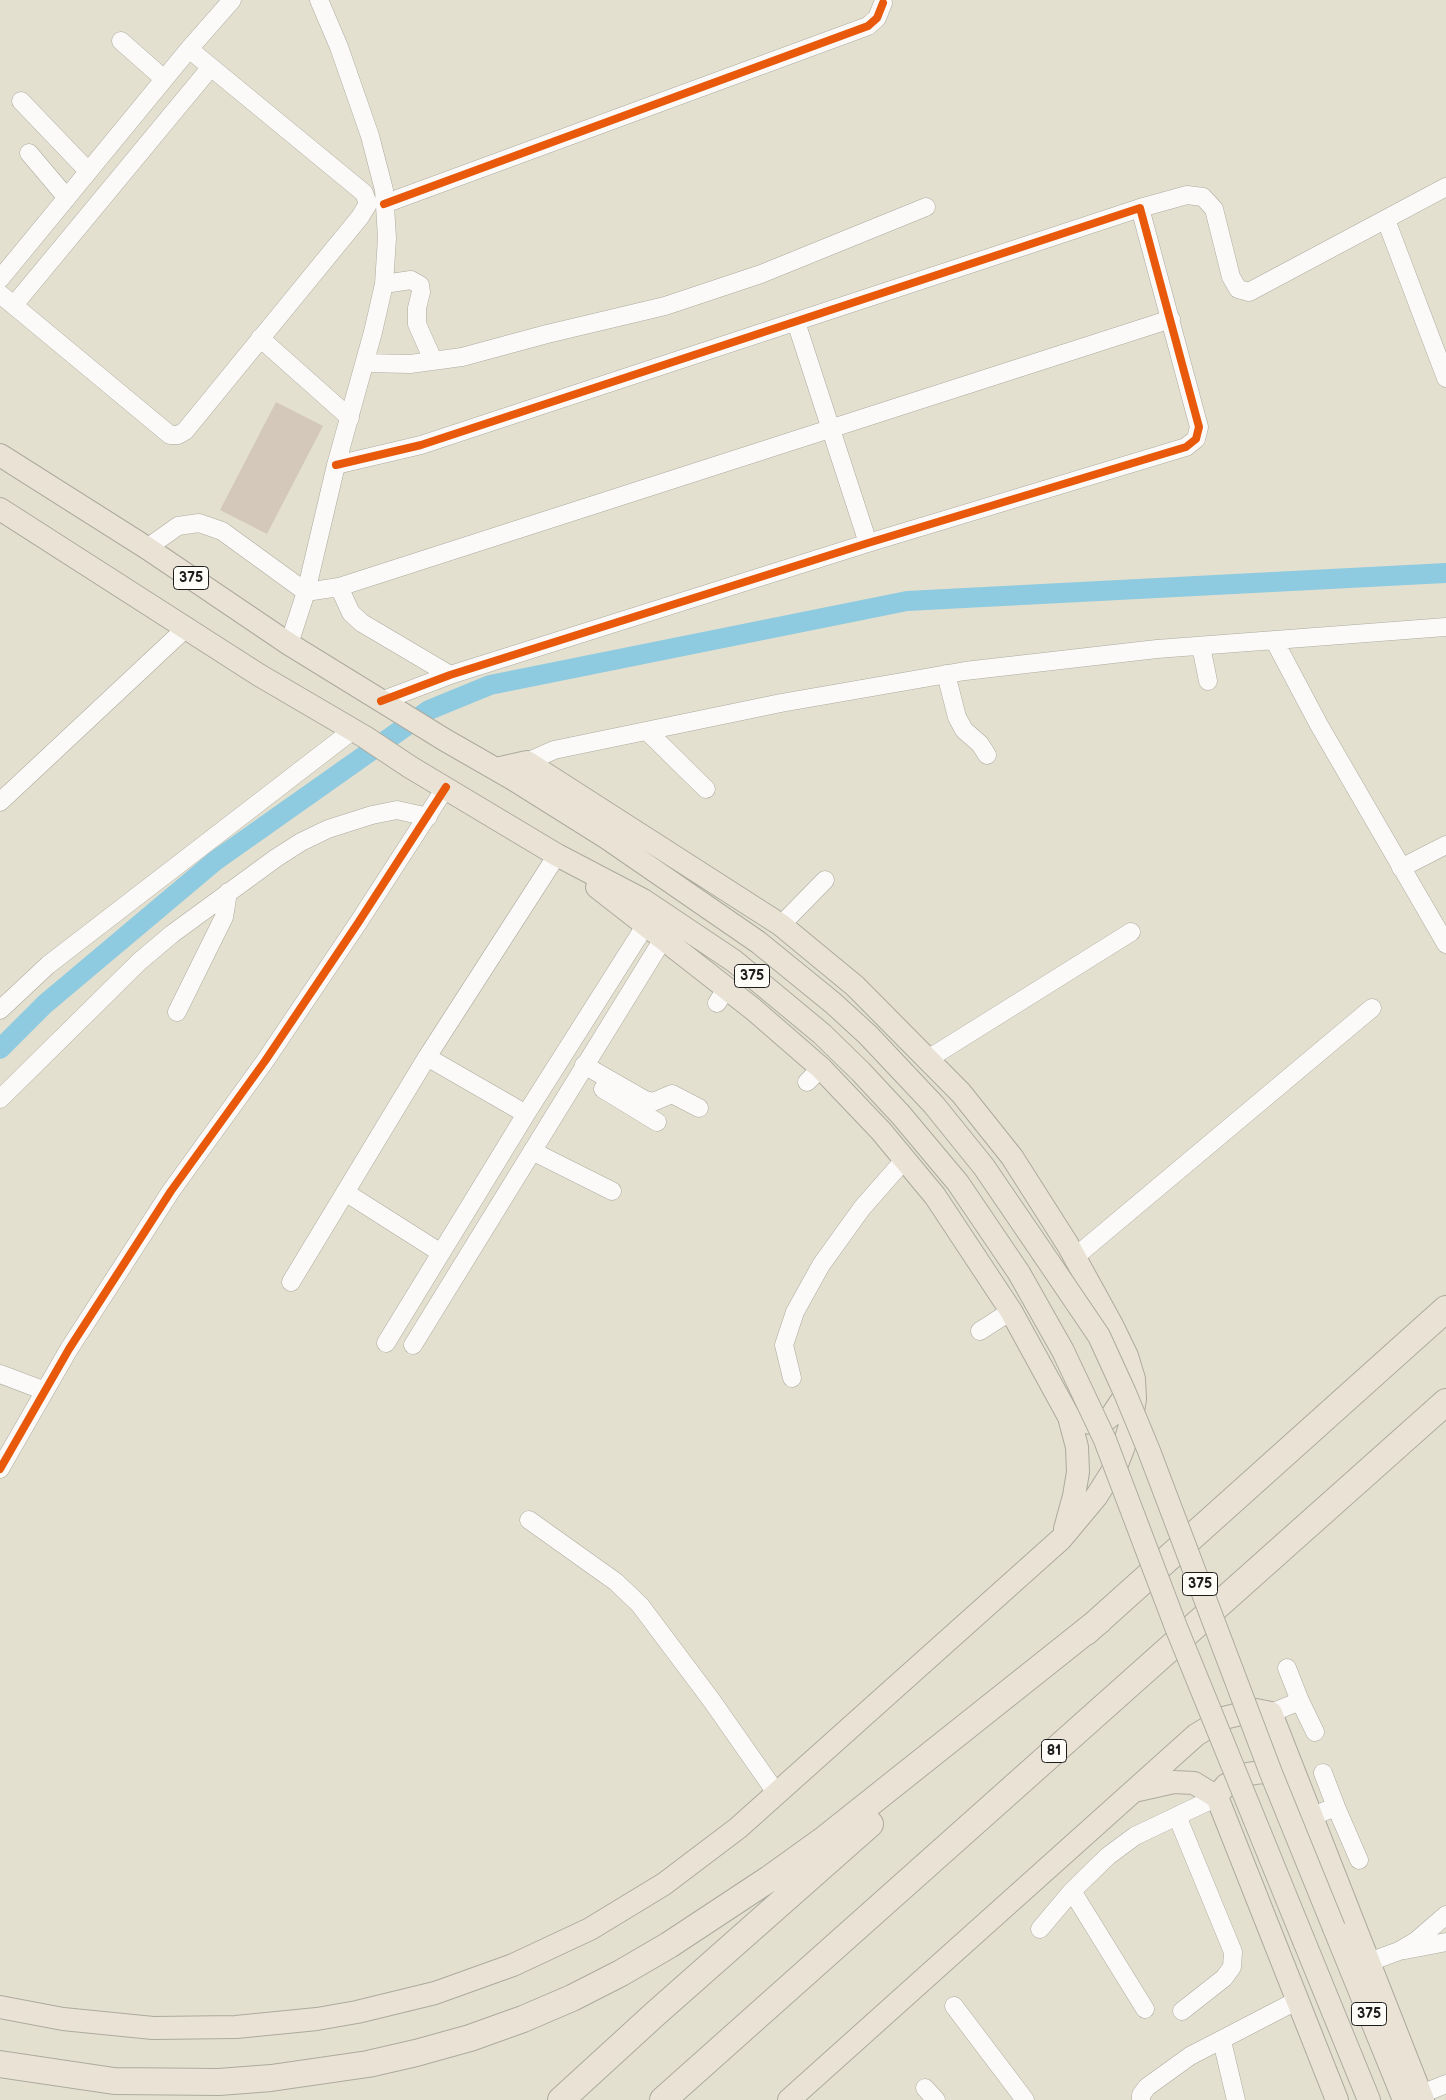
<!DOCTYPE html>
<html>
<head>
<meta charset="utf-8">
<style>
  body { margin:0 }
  canvas { display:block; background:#e4e0cf }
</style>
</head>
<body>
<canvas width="1446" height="2100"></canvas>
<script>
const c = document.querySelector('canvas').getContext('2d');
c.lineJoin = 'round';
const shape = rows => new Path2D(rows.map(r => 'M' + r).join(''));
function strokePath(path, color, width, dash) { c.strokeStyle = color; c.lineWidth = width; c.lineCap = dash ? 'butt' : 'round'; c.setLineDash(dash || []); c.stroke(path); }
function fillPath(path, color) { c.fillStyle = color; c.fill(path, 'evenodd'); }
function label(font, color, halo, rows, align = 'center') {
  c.font = font + ' "Balsamiq Sans",sans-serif'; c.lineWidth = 5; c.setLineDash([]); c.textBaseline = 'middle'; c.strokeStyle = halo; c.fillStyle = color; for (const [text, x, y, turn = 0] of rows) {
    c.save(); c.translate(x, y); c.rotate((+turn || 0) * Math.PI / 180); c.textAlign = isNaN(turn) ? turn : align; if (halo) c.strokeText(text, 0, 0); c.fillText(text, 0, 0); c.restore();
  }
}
strokePath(shape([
  [0,1049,45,1004,215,861,429,710,490,685,907,601,1446,573]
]), '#8fcbe0', 20);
fillPath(shape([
  [276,402,323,426,267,534,220,510]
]), '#d4c8ba');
const minor = shape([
  [121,41,164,79],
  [21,101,88,171],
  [29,153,67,198],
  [384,204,868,26,877,18,883,3],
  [1140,208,1187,195,1203,197,1214,209,1231,277,1238,289,1249,292,1446,187],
  [1386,220,1446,378],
  [0,279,189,49,232,0],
  [384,284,411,280,420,285,421,292,417,308,417,324,433,360],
  [0,294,170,435,178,435,185,431,360,217,368,204,364,193,189,49],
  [14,305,211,67],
  [796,322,868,543],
  [260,338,350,418],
  [365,363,410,364,462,357,547,334,665,306,761,274,926,207],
  [336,465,421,445,1140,208,1199,427,1196,439,1186,447,868,543,450,675,381,701],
  [147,548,178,526,199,523,222,531,306,592,339,587,1171,319],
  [339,587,351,613,362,623,450,675],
  [1274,640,1319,725,1446,944],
  [289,644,306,592,336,465,373,332,384,284,387,238,384,190,370,136,339,47,319,0],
  [1201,646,1208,681],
  [946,674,957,717,964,730,980,744,987,755],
  [647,731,706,789],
  [527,762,554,750,781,703,965,671,1157,649,1446,627],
  [0,802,186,628],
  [1401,868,1446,845],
  [781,925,825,880],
  [717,1003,726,989],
  [0,1010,48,965,353,730],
  [177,1012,224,917,228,892],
  [427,1057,526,1114],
  [928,1059,1131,932],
  [584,1065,645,1100,653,1102,672,1094,699,1108],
  [807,1082,821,1068],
  [603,1089,657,1122],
  [0,1099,140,961,172,934,276,858,301,842,328,829,372,815,397,810,428,817],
  [532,1151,612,1191],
  [345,1192,441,1253],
  [1075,1257,1372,1008],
  [291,1282,427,1057,557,855],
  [980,1331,1011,1311],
  [386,1343,526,1114,645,926],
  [413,1345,663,939],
  [0,1374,45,1391],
  [792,1378,784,1345,795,1312,821,1265,862,1208,905,1159],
  [0,1469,69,1349,171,1191,265,1061,358,923,446,787],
  [529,1520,616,1582,640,1605,712,1701,777,1794],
  [1300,1701,1315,1732],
  [1271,1713,1300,1701,1287,1668],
  [1336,1807,1359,1860],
  [1177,1816,1233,1952,1232,1967,1224,1978,1182,2011],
  [1312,1816,1336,1807,1323,1773],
  [1072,1891,1145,2009],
  [1040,1929,1072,1891,1108,1856,1135,1836,1217,1797],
  [1405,1950,1446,1942],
  [1369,1962,1399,1951,1416,1941,1446,1915],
  [954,2006,1025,2100],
  [1222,2041,1236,2100],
  [925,2088,936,2100],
  [1421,2094,1446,2084],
  [1141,2100,1141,2095,1147,2087,1190,2056,1298,2000]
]);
const major = shape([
  [0,455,147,548,289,644,445,740,513,779,607,838,758,942,833,1003,868,1035,934,1105,984,1167,1042,1252],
  [0,509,259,675,365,737,410,767,557,855,643,900,734,961,822,1034,861,1072,901,1115,958,1183,1019,1273],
  [597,887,753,1009,821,1068,881,1131,935,1196,1011,1311,1069,1417,1077,1447,1078,1472,1074,1496,1065,1529],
  [1077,1421,1093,1423,1107,1419,1112,1415,1124,1397,1129,1379],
  [1222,1790,1226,1785,1248,1774,1262,1772,1289,1779],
  [1134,1791,1174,1782,1194,1783,1217,1797,1337,2100],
  [1334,1928,1404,2100],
  [1304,1941,1369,2100],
  [0,2007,63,2019,153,2028,236,2027,317,2019,357,2012,435,1993,513,1965,590,1929,664,1884,738,1828,1061,1539,1096,1497,1117,1464,1123,1449,1132,1418,1135,1399,1134,1379,1127,1356,1112,1325,1068,1245,1012,1157,961,1093,855,986,781,925,527,762,496,769],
  [789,2100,1196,1735,1224,1718,1256,1710,1271,1713,1423,2100]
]);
const highway = shape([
  [1086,1632,1446,1309],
  [0,2064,114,2081,219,2082,271,2078,368,2064,416,2053,470,2038,523,2019,572,1998,621,1973,669,1945,769,1879,826,1838,1100,1620],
  [561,2100,655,2014,870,1824],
  [663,2100,1446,1402]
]);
strokePath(minor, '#acaa9f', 19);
strokePath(major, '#acaa9f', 24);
strokePath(highway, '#acaa9f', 28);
strokePath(minor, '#fbfaf8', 18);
strokePath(major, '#e9e2d5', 22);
strokePath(highway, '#e9e2d5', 26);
const majorBridge = shape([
  [1042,1252,1099,1336,1125,1393,1149,1451,1271,1773,1334,1928],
  [1019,1273,1063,1351,1105,1440,1176,1627,1304,1941]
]);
strokePath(majorBridge, '#acaa9f', 24, []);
strokePath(majorBridge, '#e9e2d5', 22);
strokePath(shape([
  [384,204,868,26,877,18,883,3],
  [336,465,421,445,1140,208,1199,427,1196,439,1186,447,868,543,450,675,381,701],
  [0,1469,69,1349,171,1191,265,1061,358,923,446,787]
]), '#e8590c', 8);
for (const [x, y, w] of [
  [191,578,35],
  [752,976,35],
  [1200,1584,35],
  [1054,1751,25],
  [1369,2014,35]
]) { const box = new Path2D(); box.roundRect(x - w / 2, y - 11.5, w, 23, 4); c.fillStyle = '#fdfcf7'; c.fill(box); strokePath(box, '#1c1c1c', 1); }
label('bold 14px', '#1c1c1c', null, [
  ["375",191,578],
  ["375",752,976],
  ["375",1200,1584],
  ["81",1054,1751],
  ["375",1369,2014]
]);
</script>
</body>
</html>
